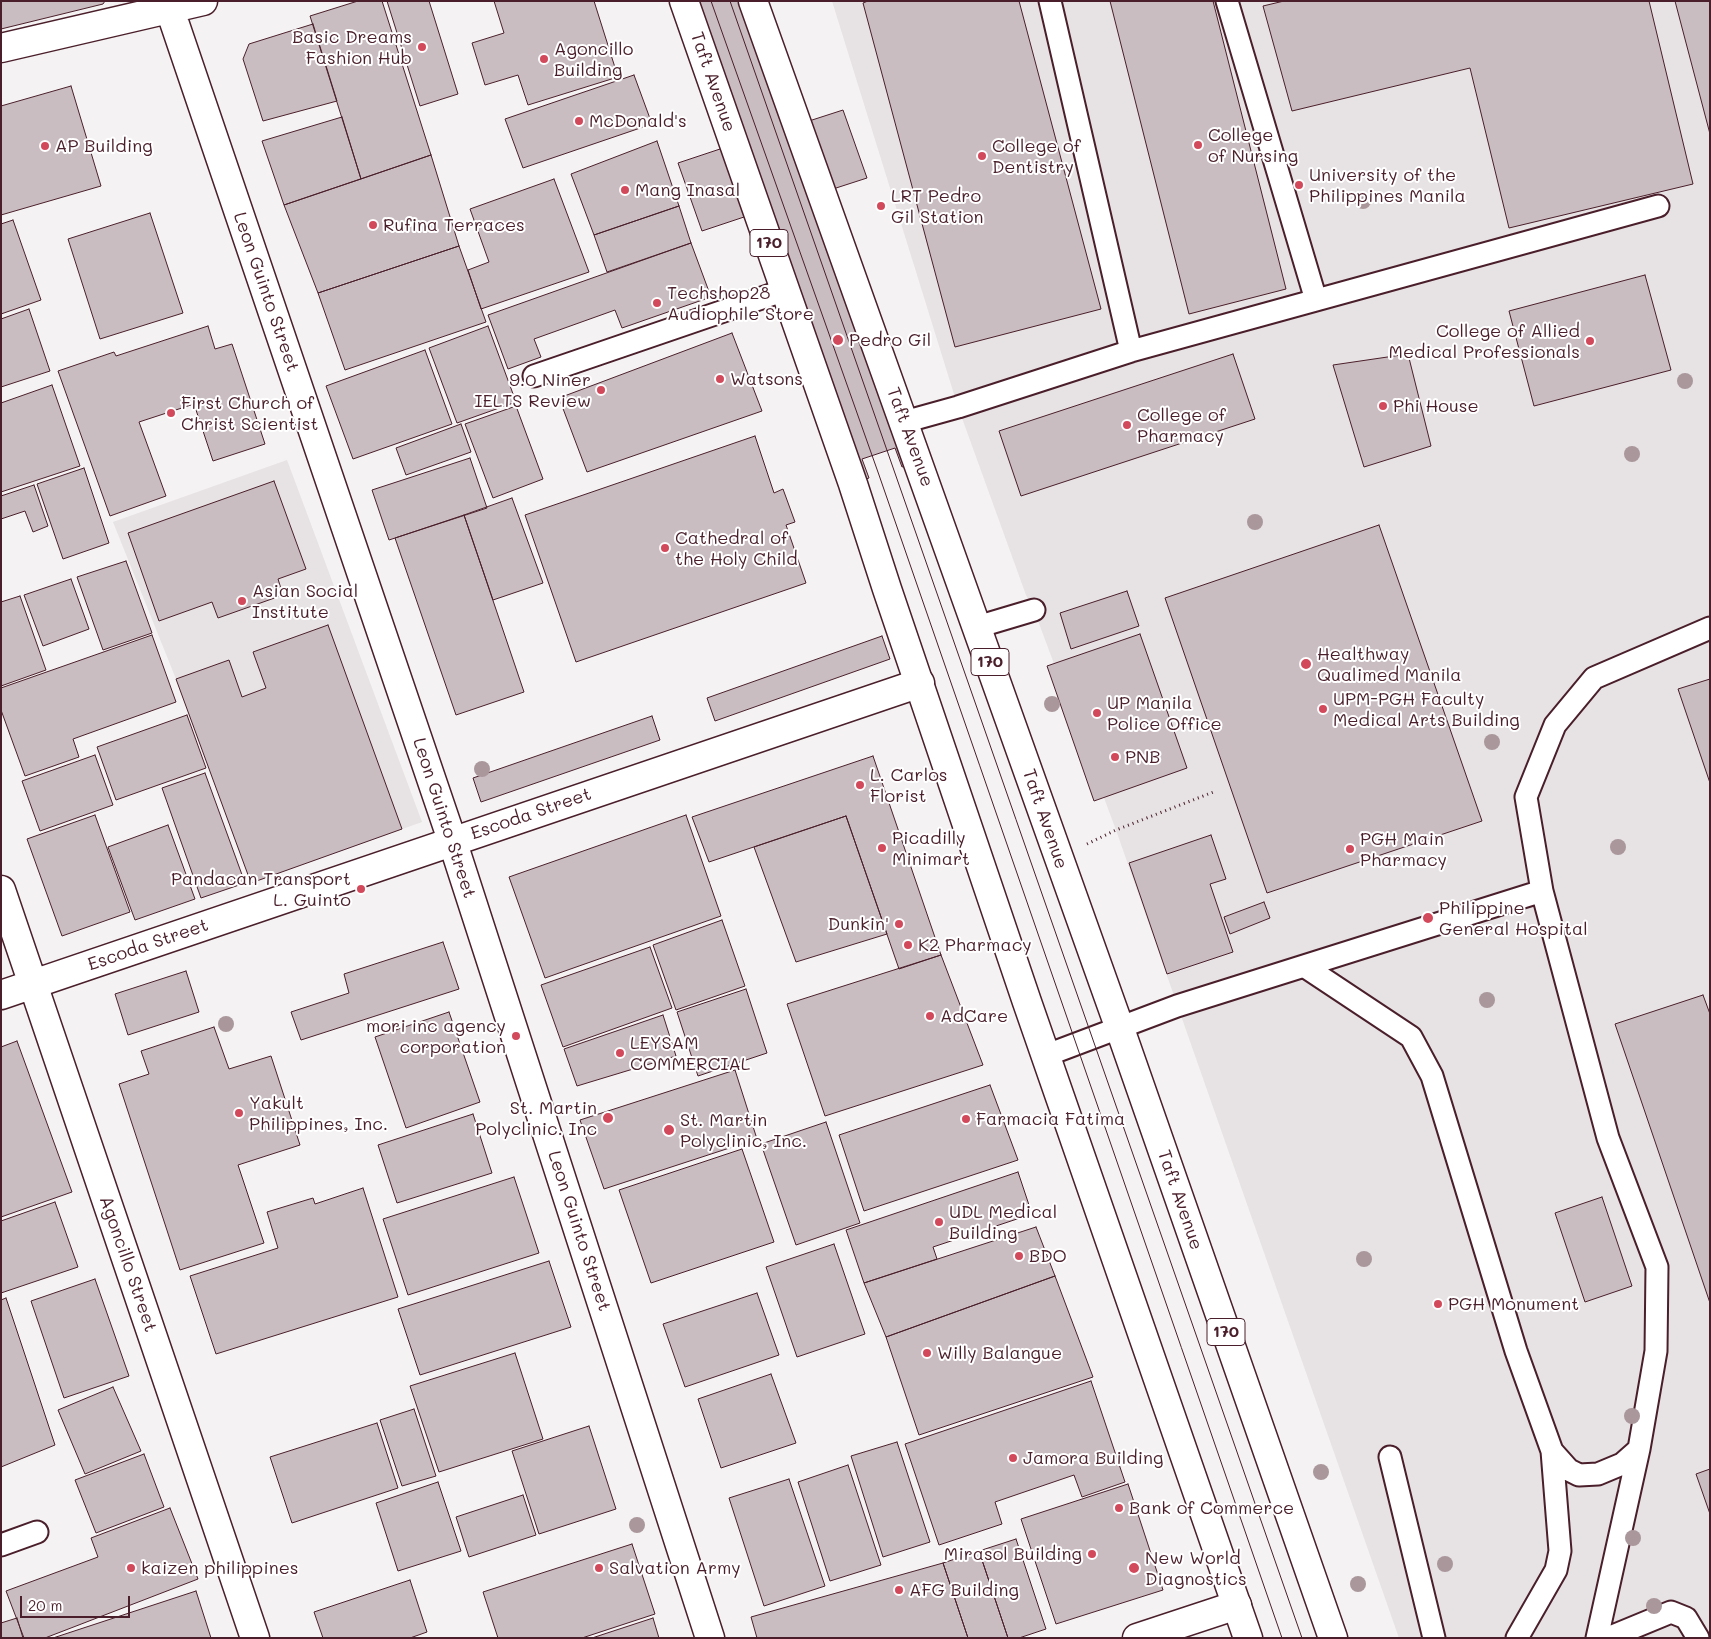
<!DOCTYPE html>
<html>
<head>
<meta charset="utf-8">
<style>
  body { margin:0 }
  #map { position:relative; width:1711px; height:1639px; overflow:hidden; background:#f4f2f2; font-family:Mali,sans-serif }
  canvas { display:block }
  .frame { position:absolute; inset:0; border:2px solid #4a1f2b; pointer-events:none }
  .scale { position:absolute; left:20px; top:1596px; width:110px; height:22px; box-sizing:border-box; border:2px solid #4a1f2b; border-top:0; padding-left:6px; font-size:15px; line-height:18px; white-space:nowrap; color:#4a1f2b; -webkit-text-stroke:4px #fff; paint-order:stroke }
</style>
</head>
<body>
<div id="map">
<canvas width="1711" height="1639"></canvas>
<div class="frame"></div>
<div class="scale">20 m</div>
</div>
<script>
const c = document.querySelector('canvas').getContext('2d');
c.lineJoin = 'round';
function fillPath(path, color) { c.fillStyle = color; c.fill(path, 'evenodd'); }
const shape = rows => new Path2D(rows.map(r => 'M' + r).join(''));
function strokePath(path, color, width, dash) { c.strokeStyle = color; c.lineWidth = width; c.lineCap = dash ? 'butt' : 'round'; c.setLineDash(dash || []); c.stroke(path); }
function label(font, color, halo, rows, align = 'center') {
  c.font = font + ' Mali,sans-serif'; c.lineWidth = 4; c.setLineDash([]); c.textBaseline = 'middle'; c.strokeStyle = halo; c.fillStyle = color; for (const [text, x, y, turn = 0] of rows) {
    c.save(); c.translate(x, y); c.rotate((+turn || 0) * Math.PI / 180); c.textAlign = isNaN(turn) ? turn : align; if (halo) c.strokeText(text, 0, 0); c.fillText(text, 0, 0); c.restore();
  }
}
fillPath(shape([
  [832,1,1710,1,1710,1638,1399,1638,1116,830,1034,610,1026,595,958,407],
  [287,460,422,822,251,883,176,679,113,522]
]), '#e7e2e3');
const building = shape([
  [1,1,105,1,103,4,1,29,1,1],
  [358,1,382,1,431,155,361,179,310,16,358,1],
  [387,1,429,1,458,94,420,106,387,1],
  [494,1,594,1,618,77,528,105,518,75,485,85,472,43,504,33,494,1],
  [671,1,767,1,809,121,843,110,867,178,833,189,928,459,902,467,895,448,862,459,869,478,842,487,747,216,702,231,678,163,723,148,671,1],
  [868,1,1019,1,1101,309,955,347,863,3,868,1],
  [1110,1,1213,1,1286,289,1189,314,1110,1],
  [1284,1,1649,1,1693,184,1509,228,1470,68,1292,111,1263,6,1284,1],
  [1675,1,1710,1,1710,134,1675,1],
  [313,24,337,101,263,121,243,59,249,44,313,24],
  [634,75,652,124,523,168,505,119,634,75],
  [71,86,101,186,1,215,1,106,71,86],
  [342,117,361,179,284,205,262,141,342,117],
  [657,141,679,206,594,235,571,174,657,141],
  [431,155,459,246,318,293,284,205,431,155],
  [554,179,589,272,481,309,468,270,489,262,470,209,554,179],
  [679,206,691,243,607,272,594,235,679,206],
  [150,213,183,313,100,339,68,239,150,213],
  [13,220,41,300,1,314,1,224,13,220],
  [691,243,711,297,622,328,615,310,534,339,541,357,508,369,488,315,691,243],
  [459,246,486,322,345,370,318,293,459,246],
  [1645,275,1671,370,1534,406,1509,311,1645,275],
  [29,309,50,371,1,387,1,319,29,309],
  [208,326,215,349,232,344,265,444,213,461,194,404,139,422,166,496,110,516,58,371,114,352,116,356,208,326],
  [488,326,516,402,457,423,429,348,488,326],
  [732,333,762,411,587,472,559,398,732,333],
  [425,350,452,424,353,459,326,386,425,350],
  [1233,354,1255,419,1021,496,999,431,1233,354],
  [1408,354,1431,446,1364,467,1333,365,1408,354],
  [52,385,80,466,1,492,1,403,52,385],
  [516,406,543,479,493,498,465,424,516,406],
  [461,424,471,452,406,475,396,448,461,424],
  [755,436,774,493,783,489,795,522,786,525,806,583,576,662,525,515,755,436],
  [470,458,487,508,389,540,372,490,470,458],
  [84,468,109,543,63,559,37,484,84,468],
  [274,481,306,569,278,579,283,595,218,618,212,602,159,621,128,533,274,481],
  [34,485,48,526,33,532,25,511,1,519,1,496,34,485],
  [512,498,543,583,493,600,464,515,512,498],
  [464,515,524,692,456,715,395,538,464,515],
  [1379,525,1482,821,1267,893,1165,598,1379,525],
  [126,561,152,633,103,650,77,577,126,561],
  [71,579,89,629,43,646,24,595,71,579],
  [1127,591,1139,626,1071,649,1060,613,1127,591],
  [20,596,46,670,1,686,1,602,20,596],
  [328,625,402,829,251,883,176,679,229,660,242,697,266,688,253,652,328,625],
  [1140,634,1187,768,1094,801,1047,666,1140,634],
  [152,635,176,702,73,739,79,757,25,776,1,710,1,688,152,635],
  [882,636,890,659,715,721,707,698,882,636],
  [1710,679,1710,783,1678,689,1710,679],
  [187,715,206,768,116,800,97,747,187,715],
  [652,716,660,740,481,802,473,778,652,716],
  [95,755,113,805,40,831,22,781,95,755],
  [873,756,941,955,899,969,846,816,709,862,692,817,873,756],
  [205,773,245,883,201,898,162,788,205,773],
  [95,815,130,912,62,936,27,839,95,815],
  [686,815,721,916,545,978,509,877,686,815],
  [846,816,887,934,796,962,754,847,846,816],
  [168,825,195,899,135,920,108,847,168,825],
  [1211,835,1226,879,1210,884,1233,952,1167,974,1129,863,1211,835],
  [1264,902,1270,918,1230,934,1224,917,1264,902],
  [722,920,745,986,676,1010,653,945,722,920],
  [443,942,459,989,301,1040,291,1012,349,993,344,974,443,942],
  [650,947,672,1008,563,1047,541,985,650,947],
  [941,955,983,1065,825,1116,787,1004,941,955],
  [186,971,199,1012,128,1035,115,994,186,971],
  [746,989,767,1053,698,1076,677,1012,746,989],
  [1703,995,1710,1014,1710,1303,1615,1024,1703,995],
  [449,1012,480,1102,406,1128,375,1037,449,1012],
  [663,1015,676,1056,577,1086,564,1049,663,1015],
  [214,1027,229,1069,271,1056,300,1145,238,1165,264,1243,180,1270,119,1084,149,1074,141,1051,214,1027],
  [17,1041,72,1192,1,1217,1,1047,17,1041],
  [735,1070,757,1139,604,1189,580,1120,735,1070],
  [990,1085,1018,1160,864,1211,839,1135,990,1085],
  [473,1114,492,1173,397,1203,378,1145,473,1114],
  [826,1122,860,1223,796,1245,761,1144,826,1122],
  [742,1149,774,1242,651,1283,619,1190,742,1149],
  [1018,1172,1032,1214,933,1247,937,1259,864,1283,846,1230,1018,1172],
  [514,1177,539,1253,408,1295,383,1219,514,1177],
  [363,1188,398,1297,216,1354,190,1276,278,1248,267,1212,313,1198,315,1204,363,1188],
  [1602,1197,1632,1286,1585,1302,1555,1213,1602,1197],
  [55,1202,78,1267,1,1293,1,1221,55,1202],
  [1036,1227,1055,1276,886,1337,864,1283,1036,1227],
  [834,1244,865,1334,797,1357,766,1267,834,1244],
  [549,1261,571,1327,420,1375,398,1309,549,1261],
  [1055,1276,1093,1377,919,1435,886,1337,1055,1276],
  [95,1279,129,1376,64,1398,31,1301,95,1279],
  [757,1293,779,1355,685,1387,663,1324,757,1293],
  [6,1298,55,1445,1,1467,1,1300,6,1298],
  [515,1353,543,1439,439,1472,410,1386,515,1353],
  [771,1374,796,1443,721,1468,698,1399,771,1374],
  [1091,1381,1125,1482,1082,1497,1074,1475,995,1502,1002,1524,939,1545,905,1444,1091,1381],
  [113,1387,141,1451,85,1474,58,1410,113,1387],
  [414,1409,436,1476,402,1486,380,1420,414,1409],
  [377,1423,398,1488,292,1523,270,1457,377,1423],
  [589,1426,616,1509,539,1534,512,1451,589,1426],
  [897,1442,930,1542,883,1557,851,1456,897,1442],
  [144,1454,164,1507,96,1533,75,1480,144,1454],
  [848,1465,881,1565,830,1581,798,1482,848,1465],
  [1710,1469,1710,1514,1696,1474,1710,1469],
  [789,1479,825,1586,764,1606,729,1498,789,1479],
  [438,1482,461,1551,398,1571,376,1503,438,1482],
  [1128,1484,1163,1590,1056,1624,1021,1519,1128,1484],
  [523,1495,536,1535,469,1557,456,1517,523,1495],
  [170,1508,198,1579,45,1638,24,1638,6,1591,98,1557,91,1538,170,1508],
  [1016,1539,1046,1629,1019,1638,1008,1638,979,1551,1016,1539],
  [632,1544,655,1614,582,1638,498,1638,483,1592,632,1544],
  [979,1551,1008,1638,968,1638,943,1563,979,1551],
  [943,1563,968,1638,757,1638,751,1617,943,1563],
  [410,1580,427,1632,410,1638,323,1638,314,1612,410,1580],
  [196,1591,211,1638,53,1638,196,1591],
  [17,1618,23,1638,1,1638,1,1623,17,1618],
  [653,1618,659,1638,592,1638,653,1618]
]);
fillPath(building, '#cabdc1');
strokePath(building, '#4a1f2b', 1);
const lane = shape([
  [1050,1,1131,351],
  [1227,1,1316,300],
  [534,376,785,290],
  [904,422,958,407,1131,351,1658,206],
  [977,627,1034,610],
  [1542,891,1608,1138,1657,1267,1656,1351,1639,1449,1597,1638],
  [1304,966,1411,1037,1432,1076,1516,1351,1552,1451,1560,1551,1556,1570,1517,1638],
  [1047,1055,1177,1006,1542,891,1526,797,1555,725,1594,678,1710,628],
  [1552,1451,1569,1470,1579,1475,1598,1474,1622,1464,1639,1449],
  [1390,1457,1434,1638],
  [1,1545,37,1532],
  [1608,1638,1671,1612,1686,1618,1698,1638]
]);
const street = shape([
  [1,890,255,1638],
  [1,995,920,683]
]);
const secondary = shape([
  [167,1,452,840,710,1638],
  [1,48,203,1],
  [1137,1638,1237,1605]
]);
const primary = shape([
  [684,1,853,484,887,589,1027,1002,1248,1638],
  [753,1,1119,1026,1333,1638]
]);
strokePath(lane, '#4a1f2b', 25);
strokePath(street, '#4a1f2b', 31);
strokePath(secondary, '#4a1f2b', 31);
strokePath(primary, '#4a1f2b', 31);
strokePath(shape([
  [1087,844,1116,830,1216,791]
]), '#4a1f2b', 3, [1, 4]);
strokePath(lane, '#fff', 21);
strokePath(street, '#fff', 28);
strokePath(secondary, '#fff', 28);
strokePath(primary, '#fff', 28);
strokePath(shape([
  [711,1,879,475,1282,1638],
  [730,1,1302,1638]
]), '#4a1f2b', 1);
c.fillStyle = '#aa979c';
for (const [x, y] of [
  [1363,201],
  [1685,381],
  [1632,454],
  [1255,522],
  [1052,704],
  [1492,742],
  [482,769],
  [1618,847],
  [1487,1000],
  [226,1024],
  [1364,1259],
  [1632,1416],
  [1321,1472],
  [637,1525],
  [1633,1538],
  [1445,1564],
  [1358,1584],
  [1654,1606]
]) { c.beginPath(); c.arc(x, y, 8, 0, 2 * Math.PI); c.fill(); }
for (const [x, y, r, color] of [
  [422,47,5,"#d1495b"],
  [544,59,5,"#d1495b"],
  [579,121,5,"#d1495b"],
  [1198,145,5,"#d1495b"],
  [45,146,5,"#d1495b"],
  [982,156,5,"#d1495b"],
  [1299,185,5,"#d1495b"],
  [625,190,5,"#d1495b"],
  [881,206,5,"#d1495b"],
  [373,225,5,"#d1495b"],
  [657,303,5,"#d1495b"],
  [838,340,6,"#d1495b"],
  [1590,341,5,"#d1495b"],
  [720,379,5,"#d1495b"],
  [601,390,5,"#d1495b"],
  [1383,406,5,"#d1495b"],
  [171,413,5,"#d1495b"],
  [1127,425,5,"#d1495b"],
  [665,548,5,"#d1495b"],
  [242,601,5,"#d1495b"],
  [1306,664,6,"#d1495b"],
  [1323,709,5,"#d1495b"],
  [1097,713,5,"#d1495b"],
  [1115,757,5,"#d1495b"],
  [860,785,5,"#d1495b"],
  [882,848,5,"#d1495b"],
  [1350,849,5,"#d1495b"],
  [361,889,5,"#d1495b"],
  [1428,918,6,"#d1495b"],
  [899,924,5,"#d1495b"],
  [908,945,5,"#d1495b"],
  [930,1016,5,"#d1495b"],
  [516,1036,5,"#d1495b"],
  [620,1053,5,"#d1495b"],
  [239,1113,5,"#d1495b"],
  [608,1118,6,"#d1495b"],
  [966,1119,5,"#d1495b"],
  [669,1130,6,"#d1495b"],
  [939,1222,5,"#d1495b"],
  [1019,1256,5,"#d1495b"],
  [1438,1304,5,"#d1495b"],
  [927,1353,5,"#d1495b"],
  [1013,1458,5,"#d1495b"],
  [1119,1508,5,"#d1495b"],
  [1092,1554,5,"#d1495b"],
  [131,1568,5,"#d1495b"],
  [599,1568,5,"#d1495b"],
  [1134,1568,6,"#d1495b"],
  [899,1590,5,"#d1495b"]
]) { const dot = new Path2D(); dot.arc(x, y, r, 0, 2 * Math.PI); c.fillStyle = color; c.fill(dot); strokePath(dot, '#fff', 2); }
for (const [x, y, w] of [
  [769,243,38],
  [990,662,38],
  [1226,1332,38]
]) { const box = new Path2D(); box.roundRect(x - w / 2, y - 13.5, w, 27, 4); c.fillStyle = '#fff'; c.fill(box); strokePath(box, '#4a1f2b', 1); }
label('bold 16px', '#4a1f2b', null, [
  ["170",769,243],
  ["170",990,662],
  ["170",1226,1332]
]);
label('18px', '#4a1f2b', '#fff', [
  ["Basic Dreams",412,37,"right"],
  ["Fashion Hub",412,58,"right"],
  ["Agoncillo",554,49],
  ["Building",554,70],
  ["McDonald's",589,121],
  ["College",1208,135],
  ["of Nursing",1208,156],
  ["AP Building",55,146],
  ["College of",992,146],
  ["Dentistry",992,167],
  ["University of the",1309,175],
  ["Philippines Manila",1309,196],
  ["Mang Inasal",635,190],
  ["LRT Pedro",891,196],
  ["Gil Station",891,217],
  ["Rufina Terraces",383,225],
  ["Techshop28",667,293],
  ["Audiophile Store",667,314],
  ["College of Allied",1580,331,"right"],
  ["Medical Professionals",1580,352,"right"],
  ["Pedro Gil",849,340],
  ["Watsons",730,379],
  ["9.0 Niner",591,380,"right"],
  ["IELTS Review",591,401,"right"],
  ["First Church of",181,403],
  ["Christ Scientist",181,424],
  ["Phi House",1393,406],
  ["College of",1137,415],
  ["Pharmacy",1137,436],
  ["Cathedral of",675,538],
  ["the Holy Child",675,559],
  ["Asian Social",252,591],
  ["Institute",252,612],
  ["Healthway",1317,654],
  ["Qualimed Manila",1317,675],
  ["UPM-PGH Faculty",1333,699],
  ["Medical Arts Building",1333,720],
  ["UP Manila",1107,703],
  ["Police Office",1107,724],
  ["PNB",1125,757],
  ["L. Carlos",870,775],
  ["Florist",870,796],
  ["Picadilly",892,838],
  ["Minimart",892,859],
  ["PGH Main",1360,839],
  ["Pharmacy",1360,860],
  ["Pandacan Transport",351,879,"right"],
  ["L. Guinto",351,900,"right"],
  ["Philippine",1439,908],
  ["General Hospital",1439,929],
  ["Dunkin'",889,924,"right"],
  ["K2 Pharmacy",918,945],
  ["AdCare",940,1016],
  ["mori inc agency",506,1026,"right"],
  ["corporation",506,1047,"right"],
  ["LEYSAM",630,1043],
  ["COMMERCIAL",630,1064],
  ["Yakult",249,1103],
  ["Philippines, Inc.",249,1124],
  ["St. Martin",597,1108,"right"],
  ["Polyclinic. Inc",597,1129,"right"],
  ["Farmacia Fatima",976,1119],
  ["St. Martin",680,1120],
  ["Polyclinic, Inc.",680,1141],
  ["UDL Medical",949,1212],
  ["Building",949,1233],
  ["BDO",1029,1256],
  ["PGH Monument",1448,1304],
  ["Willy Balangue",937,1353],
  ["Jamora Building",1023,1458],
  ["Bank of Commerce",1129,1508],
  ["Mirasol Building",1082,1554,"right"],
  ["New World",1145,1558],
  ["Diagnostics",1145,1579],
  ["kaizen philippines",141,1568],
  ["Salvation Army",609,1568],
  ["AFG Building",909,1590]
], 'left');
label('18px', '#4a1f2b', '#fff', [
  ["Taft Avenue",713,82,71],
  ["Leon Guinto Street",266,292,71],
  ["Taft Avenue",910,437,70],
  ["Escoda Street",531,814,-19],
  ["Leon Guinto Street",444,818,72],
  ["Taft Avenue",1045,819,71],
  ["Escoda Street",148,945,-19],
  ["Taft Avenue",1180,1200,71],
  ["Leon Guinto Street",579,1231,72],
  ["Agoncillo Street",128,1264,71]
]);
</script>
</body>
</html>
